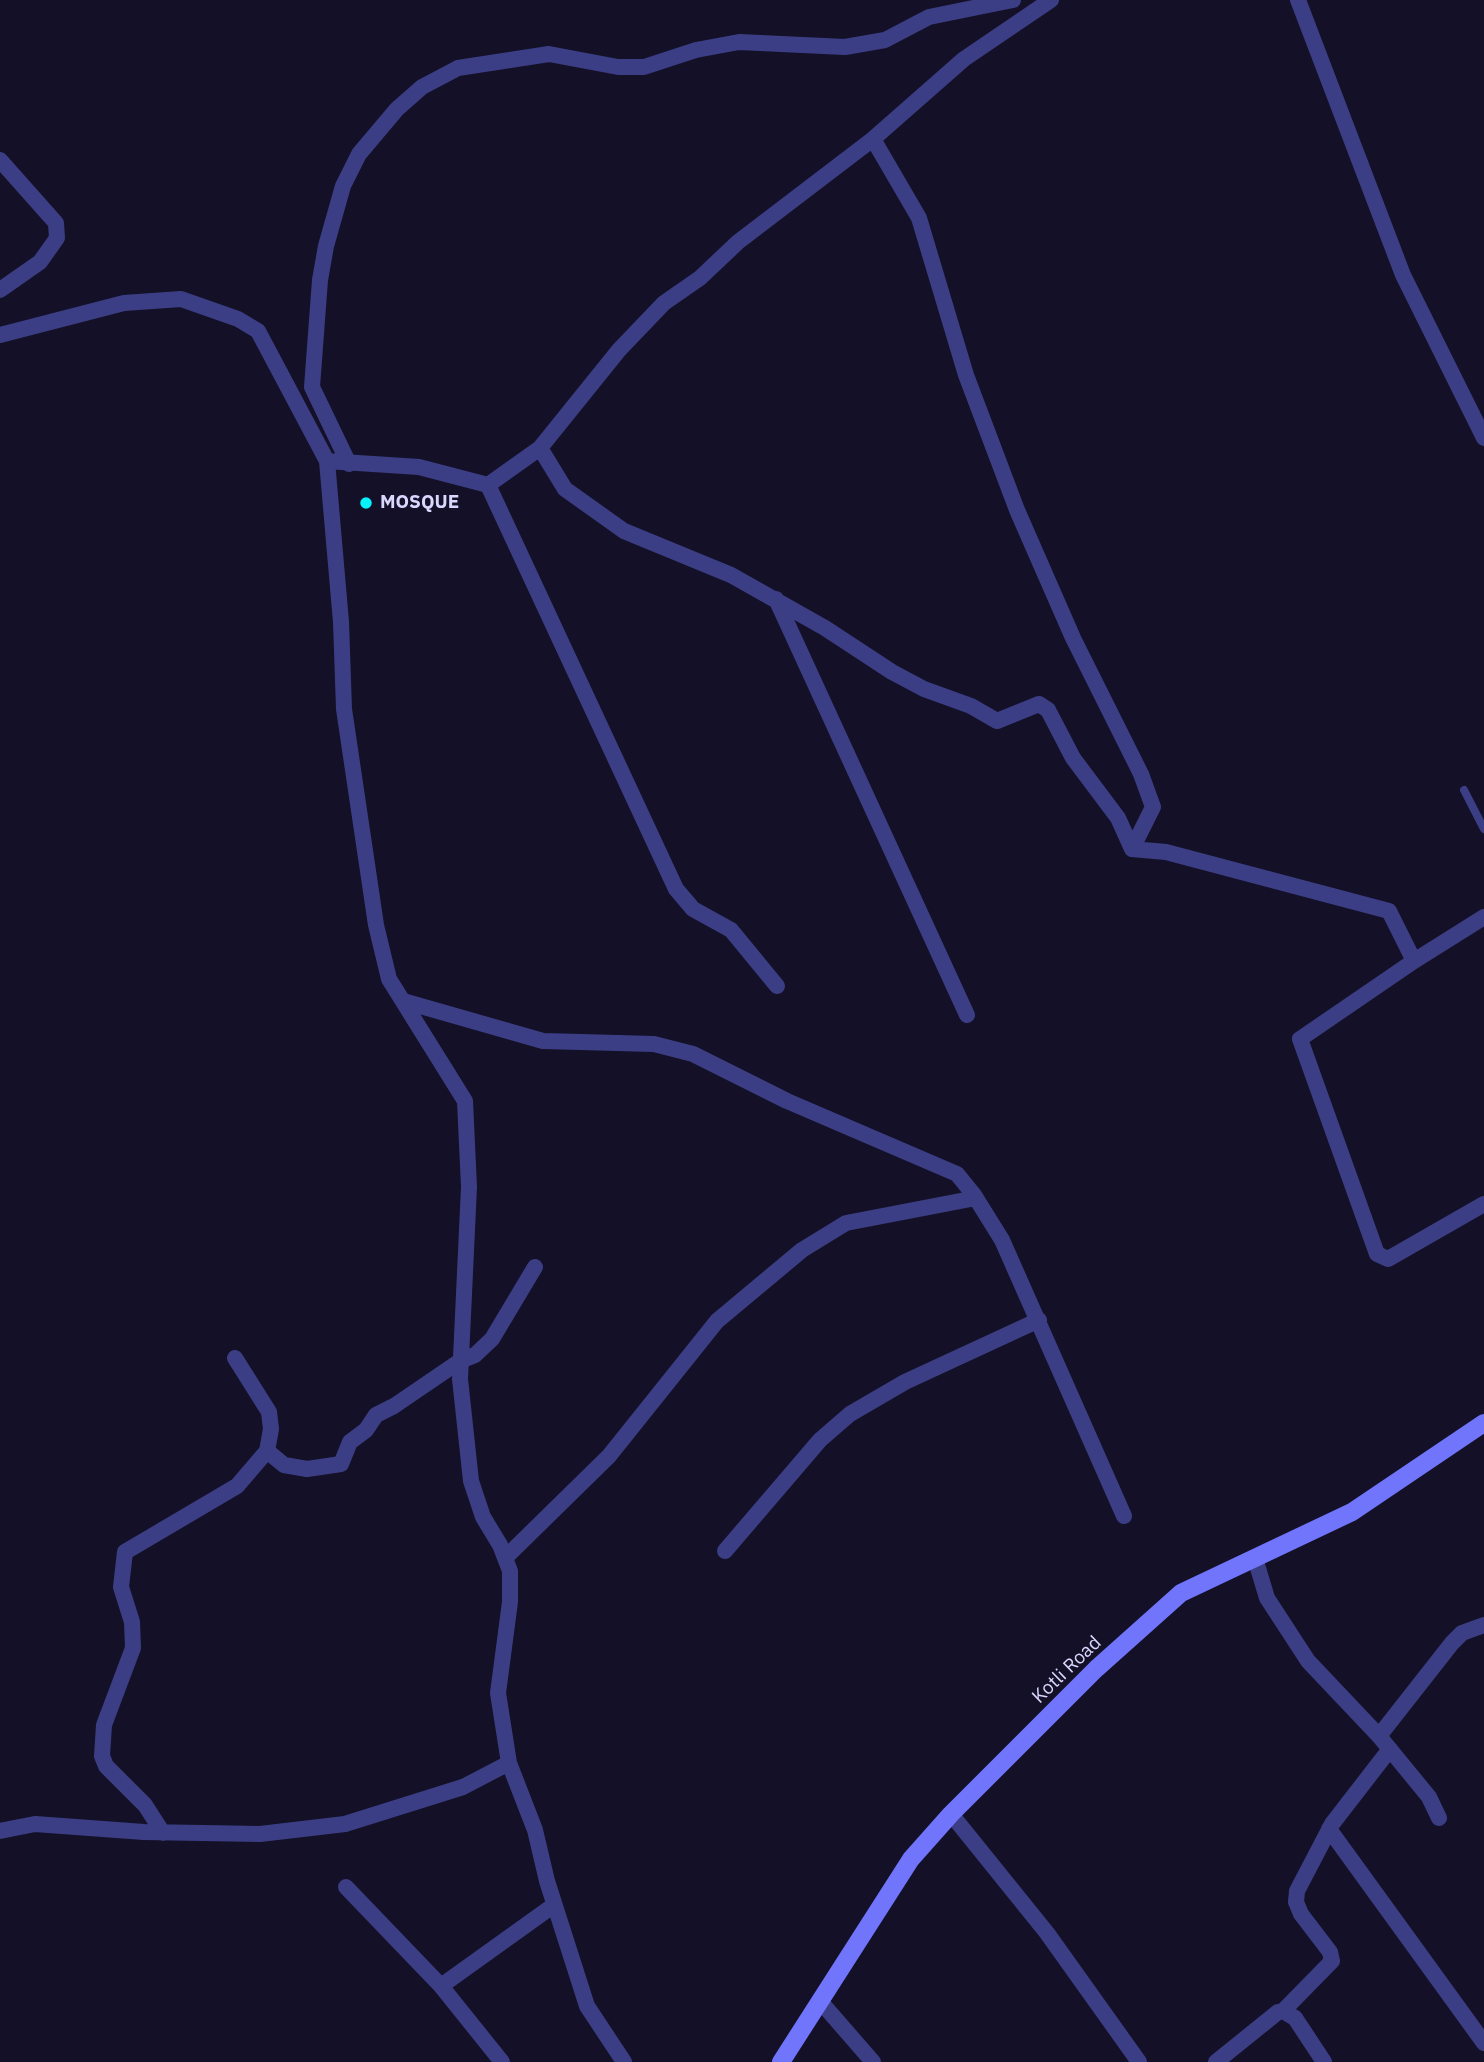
<!DOCTYPE html>
<html>
<head>
<meta charset="utf-8">
<style>
  body { margin:0 }
  canvas { display:block; background:#131027 }
</style>
</head>
<body>
<canvas width="1484" height="2062"></canvas>
<script>
const c = document.querySelector('canvas').getContext('2d');
c.lineJoin = 'round';
const shape = rows => new Path2D(rows.map(r => 'M' + r).join(''));
function strokePath(path, color, width, dash) { c.strokeStyle = color; c.lineWidth = width; c.lineCap = dash ? 'butt' : 'round'; c.setLineDash(dash || []); c.stroke(path); }
function label(font, color, halo, rows, align = 'center') {
  c.font = font + ' "IBM Plex Sans",sans-serif'; c.lineWidth = 7; c.setLineDash([]); c.textBaseline = 'middle'; c.strokeStyle = halo; c.fillStyle = color; for (const [text, x, y, turn = 0] of rows) {
    c.save(); c.translate(x, y); c.rotate((+turn || 0) * Math.PI / 180); c.textAlign = isNaN(turn) ? turn : align; if (halo) c.strokeText(text, 0, 0); c.fillText(text, 0, 0); c.restore();
  }
}
strokePath(shape([
  [1464,790,1484,829]
]), '#3c3e85', 8);
strokePath(shape([
  [1298,0,1403,275,1484,438],
  [873,139,919,218,966,375,1017,510,1073,638,1141,774,1153,807,1132,849],
  [0,160,56,223,57,238,40,262,0,290],
  [0,335,124,303,181,299,238,319,258,331,327,461,419,467,488,485,540,448,565,489,624,531,731,575,825,628,892,672,924,689,971,706,997,721,1039,704,1048,710,1073,758,1118,818,1132,849,1166,852,1389,911,1414,961,1300,1039,1377,1254,1388,1259,1484,1204],
  [540,448,619,350,664,303,700,278,738,242,873,139,964,59,1051,0],
  [327,461,341,622,344,709,376,925,389,979,465,1101,469,1187,460,1379,471,1481,483,1517,500,1545,510,1571,510,1602,498,1693,509,1763,535,1830,547,1881,587,2006,624,2062],
  [349,464,312,387,320,280,326,246,343,186,359,154,397,109,422,87,458,68,549,54,618,67,644,67,696,50,739,42,845,47,885,40,929,17,1013,0],
  [488,485,676,889,693,909,731,930,777,986],
  [776,599,967,1015],
  [1414,961,1484,917],
  [403,1001,543,1041,654,1044,693,1054,787,1101,957,1174,974,1195,1002,1240,1124,1516],
  [235,1358,269,1412,271,1429,267,1451,284,1465,307,1469,341,1464,350,1442,366,1430,376,1415,394,1406,460,1361,475,1355,492,1339,535,1267],
  [725,1551,820,1440,850,1414,905,1382,1039,1320],
  [505,1558,609,1456,717,1321,802,1250,846,1223,976,1198],
  [1255,1558,1267,1598,1308,1661,1379,1736,1429,1797,1439,1818],
  [1379,1736,1452,1643,1462,1633,1484,1625],
  [951,1814,1047,1933,1139,2062],
  [1329,1829,1484,2043],
  [0,1831,35,1824,144,1832,260,1834,345,1824,463,1787,509,1763],
  [163,1833,145,1805,106,1766,102,1756,104,1725,133,1648,132,1622,121,1587,125,1552,237,1486,267,1451],
  [346,1887,441,1986,502,2062],
  [441,1986,554,1905],
  [820,2001,873,2062],
  [1283,2011,1332,1961,1330,1952,1301,1914,1296,1902,1297,1891,1332,1824,1390,1749],
  [1216,2062,1278,2012,1283,2011,1295,2018,1324,2062]
]), '#3c3e85', 16);
strokePath(shape([
  [781,2062,911,1859,951,1814,1096,1669,1181,1593,1352,1512,1484,1423]
]), '#7075fc', 18);
for (const [x, y, r, color] of [
  [366,503,7,"#07f1fa"]
]) { const dot = new Path2D(); dot.arc(x, y, r, 0, 2 * Math.PI); c.fillStyle = color; c.fill(dot); strokePath(dot, '#131027', 2.5); }
label('bold 19px', '#d9d7fe', '#131027', [
  ["MOSQUE",380,503]
], 'left');
label('19px', '#d9d7fe', '#131027', [
  ["Kotli Road",1067,1670,-44]
]);
</script>
</body>
</html>
